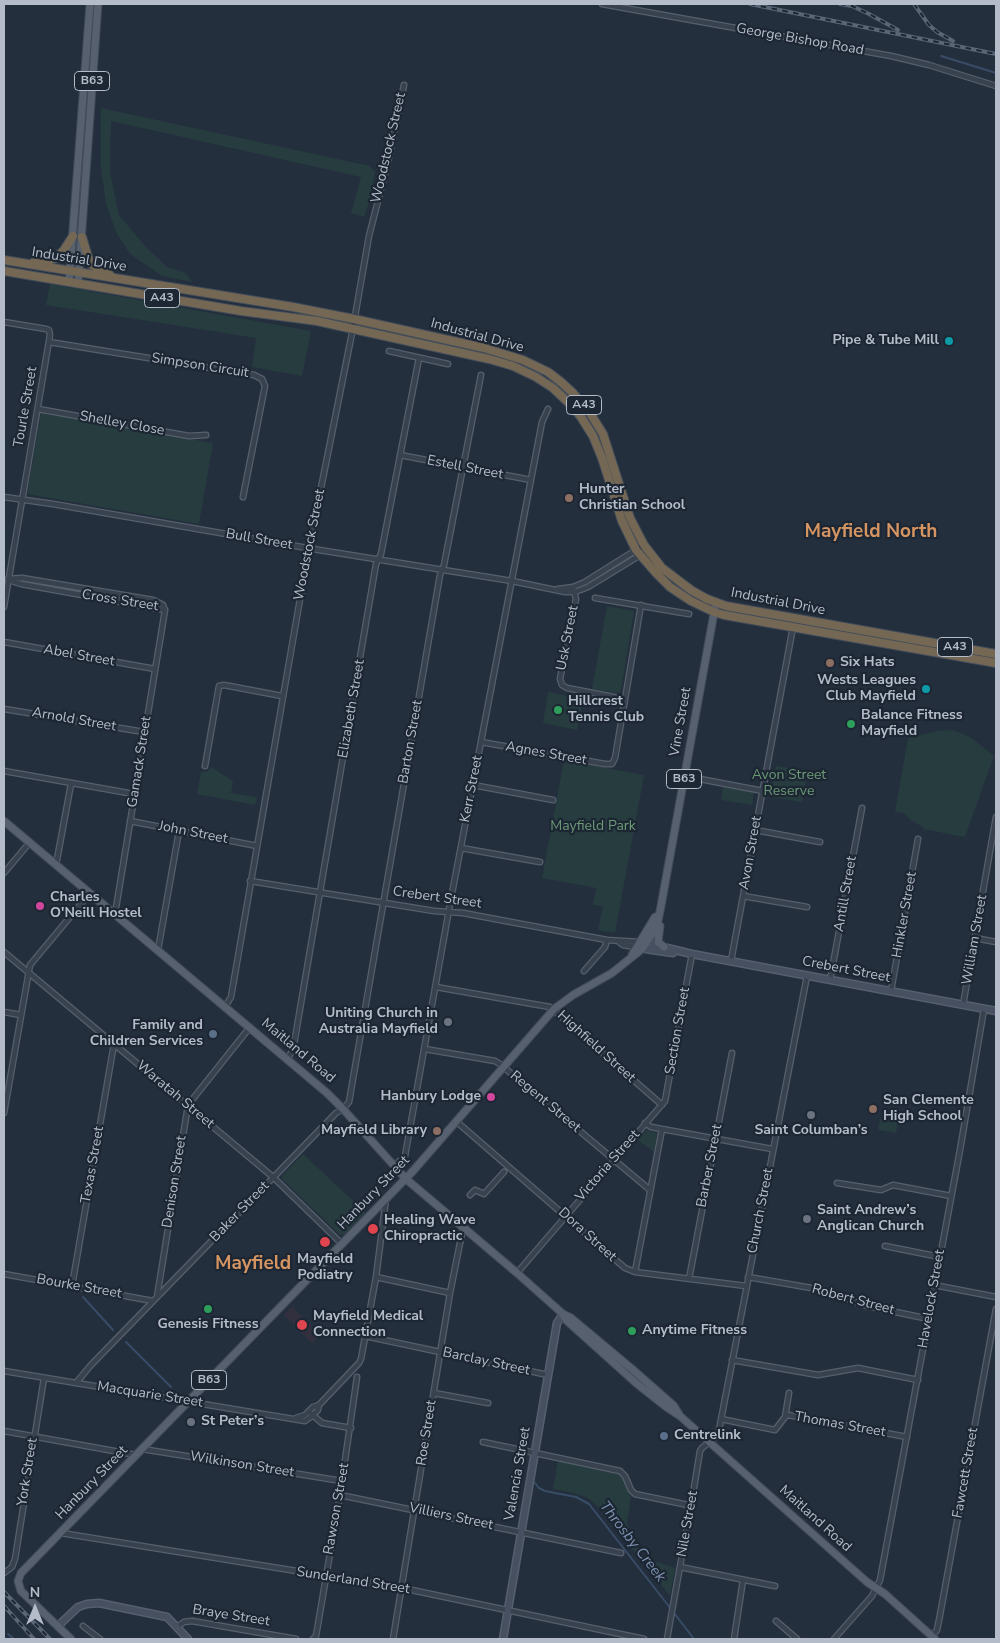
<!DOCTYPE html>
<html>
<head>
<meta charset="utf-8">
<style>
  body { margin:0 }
  #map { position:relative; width:1000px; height:1643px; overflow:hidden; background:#242f3e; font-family:"Nunito Sans",sans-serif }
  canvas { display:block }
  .frame { position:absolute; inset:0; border:5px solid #b4bcc9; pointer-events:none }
  .north { position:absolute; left:10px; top:1583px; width:50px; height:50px; -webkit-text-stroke:4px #1d2633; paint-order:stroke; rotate:0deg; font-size:14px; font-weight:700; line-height:20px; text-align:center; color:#b4bcc9 }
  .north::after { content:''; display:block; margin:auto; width:18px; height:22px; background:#b4bcc9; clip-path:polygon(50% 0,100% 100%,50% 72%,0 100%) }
</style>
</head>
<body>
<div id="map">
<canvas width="1000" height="1643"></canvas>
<div class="frame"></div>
<div class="north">N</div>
</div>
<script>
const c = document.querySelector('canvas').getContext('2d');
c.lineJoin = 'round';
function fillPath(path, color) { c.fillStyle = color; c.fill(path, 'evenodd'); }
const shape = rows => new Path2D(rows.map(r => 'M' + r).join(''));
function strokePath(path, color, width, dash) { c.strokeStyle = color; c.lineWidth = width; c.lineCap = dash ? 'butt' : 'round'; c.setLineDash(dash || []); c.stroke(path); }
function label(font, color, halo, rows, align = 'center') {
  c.font = font + ' "Nunito Sans",sans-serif'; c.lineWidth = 4.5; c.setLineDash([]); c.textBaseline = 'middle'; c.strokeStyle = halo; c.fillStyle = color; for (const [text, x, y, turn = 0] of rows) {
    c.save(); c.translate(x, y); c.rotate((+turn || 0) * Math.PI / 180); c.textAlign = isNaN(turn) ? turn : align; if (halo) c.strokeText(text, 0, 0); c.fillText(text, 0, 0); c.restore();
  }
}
fillPath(shape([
  [292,1307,320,1335,312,1343,284,1315]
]), '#32303f');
fillPath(shape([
  [101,108,370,166,375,172,369,203,364,217,351,213,361,177,111,121,110,172,119,215,145,246,167,267,186,273,192,282,162,276,130,254,116,232,106,204,101,168],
  [50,284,311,331,302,376,252,367,256,338,46,305],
  [41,413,213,443,199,524,27,494],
  [607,606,634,611,621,690,620,693,617,693,592,689],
  [548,692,583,699,577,730,543,723],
  [953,730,970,737,994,756,965,837,923,829,924,828,911,820,904,813,895,812,908,738,938,731],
  [564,760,644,775,615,933,598,930,603,906,593,905,596,888,542,878],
  [776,766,808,771,802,802,770,797],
  [211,767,233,781,231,793,257,797,255,805,197,794,201,772,208,771],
  [723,786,754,792,752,805,721,800],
  [880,1119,898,1122,896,1133,878,1130],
  [646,1130,657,1133,654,1152,637,1139],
  [303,1154,366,1213,345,1235,342,1235,339,1234,282,1179,282,1176],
  [558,1461,617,1474,623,1477,631,1497,627,1523,642,1557,675,1568,670,1596,598,1507,588,1498,577,1494,553,1489]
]), '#263c3f');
strokePath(shape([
  [941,56,996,73],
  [83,1297,113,1330],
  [126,1342,171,1387],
  [535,1483,539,1488,545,1491,576,1497,589,1504,671,1609],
  [674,1613,694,1639],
  [8,1634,14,1639]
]), '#394c67', 2);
const street = shape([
  [602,4,891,56,929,65,996,86],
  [4,322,46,329,49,330,50,335,4,607],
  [49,342,254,375,262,379,265,386,243,497],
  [389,351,448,364],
  [38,409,189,436,206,435],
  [400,455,531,480],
  [4,497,53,504,313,549,512,581,565,592,575,592,588,587,642,554],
  [8,579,22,578,153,600,163,605,165,610],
  [9,580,21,584,165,610],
  [573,587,576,599,560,679,562,685,567,688,624,699],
  [558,589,573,587,585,582,644,545],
  [595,598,689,614],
  [4,642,155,669],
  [4,709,144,732],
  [481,742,605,764,612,764,615,758,641,605],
  [205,766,219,686,224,685,282,696],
  [4,771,134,794],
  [684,776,763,791],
  [473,785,553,800],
  [130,821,257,846],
  [755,830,820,842],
  [461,848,540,862],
  [56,865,71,784],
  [4,873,30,842],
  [250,881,434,911,463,913,607,940,640,942],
  [743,896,807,907],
  [115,914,165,610],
  [975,938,996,942],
  [619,942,623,945,635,947],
  [158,950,179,831],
  [4,952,273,1177,342,1244],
  [731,961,793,627],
  [584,971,605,947,607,940],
  [830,980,862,808],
  [436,987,550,1007,662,1105],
  [891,991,918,839],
  [963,1005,996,817],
  [225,1007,231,997,308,553,353,328,369,236,388,162,404,85],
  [4,1012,21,1015],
  [425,1049,495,1061,500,1064,650,1190],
  [287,1059,293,1050,376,564,381,554,419,358],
  [4,1113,30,965,90,893],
  [457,1122,625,1268,635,1272,746,1286],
  [645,1123,651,1127,772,1149],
  [394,1166,405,1156,450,904,542,422,548,409],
  [837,1183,881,1190,893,1185,951,1196],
  [470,1195,475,1190,484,1194,504,1172],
  [885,1246,940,1257],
  [635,1272,662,1129],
  [517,1273,665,1101,692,954],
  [4,1274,153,1301],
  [376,1277,450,1293],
  [748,1277,823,1290,867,1306,929,1319],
  [689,1279,732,1053],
  [934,1285,996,1297],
  [72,1286,114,1044],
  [157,1297,188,1105,250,1027],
  [365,1336,548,1375],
  [732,1360,818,1375,858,1368,918,1380],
  [4,1371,305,1421,312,1416,318,1410,319,1405,359,1363,361,1359,376,1277,386,1199],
  [76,1383,91,1365,336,1113,343,1109,349,1102,440,575,444,565,481,375],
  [434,1393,488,1403],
  [309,1412,322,1423,351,1428],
  [785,1417,789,1393],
  [296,1418,305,1415,313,1407,319,1405],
  [721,1419,775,1430,785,1417,788,1415,907,1437],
  [4,1431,136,1455],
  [483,1442,620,1471,625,1476,631,1490,635,1494,688,1505],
  [142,1449,342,1481],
  [340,1495,621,1553],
  [61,1533,402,1588,644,1639],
  [680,1567,775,1586],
  [4,1573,12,1567,15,1559,44,1378],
  [776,1621,797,1639],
  [83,1626,100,1639],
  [177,1627,184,1622,192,1621,296,1639],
  [932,1636,937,1630,940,1615,996,1309],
  [313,1639,316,1636,340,1495,357,1377],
  [393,1639,450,1293,463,1228],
  [667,1639,689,1516,688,1505,692,1500,700,1451,702,1448,718,1435,807,976],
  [734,1639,743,1580],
  [834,1639,872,1596,880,1580,960,1150,984,1009]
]);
const secondary = shape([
  [642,942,692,954,996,1011],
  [639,948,673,953],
  [58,1626,78,1607,87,1604,99,1603,167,1617,188,1639],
  [503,1639,557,1323,563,1314]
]);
const primary = shape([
  [69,282,90,4],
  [78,284,98,4],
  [4,821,327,1093,343,1109,406,1179,517,1273,563,1314,571,1318,632,1369,674,1406,680,1416],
  [660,926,658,942,664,947],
  [632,955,655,917],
  [564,1317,567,1321,636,1383,665,1406,680,1416,867,1582,885,1594,935,1639],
  [71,1639,21,1591,18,1581,21,1573,413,1171,554,1009,573,995,612,973,642,949,653,933,658,921,661,906,716,602]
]);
const highway = shape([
  [82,237,88,257,92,265,110,275],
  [4,260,293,307,354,319,484,348,523,360,548,372,561,382,573,393,590,413,603,434,630,518,644,545,662,568,691,590,707,599,726,606,996,654],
  [34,262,44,262,56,258,64,250,73,236],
  [4,271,241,311,317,321,489,359,513,366,536,377,553,388,571,405,581,417,593,436,602,458,622,521,636,550,656,573,670,587,691,601,714,612,724,615,996,663]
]);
strokePath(street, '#565f6c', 7);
strokePath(secondary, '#565f6c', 9);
strokePath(primary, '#414a57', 9);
strokePath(highway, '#434c59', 10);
strokePath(street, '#38414e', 4.5);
strokePath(secondary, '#465061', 6);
strokePath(primary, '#56606e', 7);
strokePath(highway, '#746855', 8);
const rail = shape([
  [750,4,996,54],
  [840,4,852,6,869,14,898,30],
  [914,4,929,25,937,32,953,41],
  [4,1592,50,1639],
  [4,1606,34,1639]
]);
strokePath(rail, '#5a6575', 4);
strokePath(rail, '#1d2633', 2, [5.5]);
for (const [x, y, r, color] of [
  [949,341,5,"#0f9aa8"],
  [569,498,5,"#8d6e63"],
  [830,663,5,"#8d6e63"],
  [926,689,5,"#0f9aa8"],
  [558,710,5,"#2e9e5b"],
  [851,724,5,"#2e9e5b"],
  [40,906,5,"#d1479c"],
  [448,1022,5,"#6b7280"],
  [213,1034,5,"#5c6f8a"],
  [491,1097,5,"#d1479c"],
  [873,1109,5,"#8d6e63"],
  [811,1115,5,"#6b7280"],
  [437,1131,5,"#8d6e63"],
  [807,1219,5,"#6b7280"],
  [373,1229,6,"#e0444e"],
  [325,1242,6,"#e0444e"],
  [208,1309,5,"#2e9e5b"],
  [302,1325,6,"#e0444e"],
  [632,1331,5,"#2e9e5b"],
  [191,1422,5,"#6b7280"],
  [664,1436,5,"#5c6f8a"]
]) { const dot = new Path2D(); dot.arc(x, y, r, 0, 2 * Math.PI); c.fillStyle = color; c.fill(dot); strokePath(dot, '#1d2633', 2); }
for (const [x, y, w] of [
  [92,81,35],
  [162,298,35],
  [584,405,35],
  [955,647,35],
  [684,779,35],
  [209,1380,35]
]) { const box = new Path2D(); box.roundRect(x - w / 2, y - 9.5, w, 19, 4); c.fillStyle = '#1d2633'; c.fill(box); strokePath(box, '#b4bcc9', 1); }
label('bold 12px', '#b4bcc9', null, [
  ["B63",92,81],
  ["A43",162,298],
  ["A43",584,405],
  ["A43",955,647],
  ["B63",684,779],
  ["B63",209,1380]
]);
label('14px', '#b4bcc9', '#1d2633', [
  ["George Bishop Road",800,40,10],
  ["Woodstock Street",389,148,-77],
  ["Industrial Drive",79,260,9],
  ["Industrial Drive",477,336,15],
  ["Simpson Circuit",200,366,9],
  ["Tourle Street",26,407,-80],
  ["Shelley Close",122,424,10],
  ["Estell Street",465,468,11],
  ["Bull Street",259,540,10],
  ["Woodstock Street",310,545,-79],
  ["Cross Street",120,601,9],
  ["Industrial Drive",778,602,11],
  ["Usk Street",568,638,-79],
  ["Abel Street",79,656,10],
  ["Elizabeth Street",352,709,-80],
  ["Arnold Street",74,720,10],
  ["Vine Street",681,722,-80],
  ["Barton Street",411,742,-80],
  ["Agnes Street",546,754,10],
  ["Gamack Street",140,762,-81],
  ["Kerr Street",472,789,-79],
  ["John Street",193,833,11],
  ["Avon Street",751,853,-80],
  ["Antill Street",846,894,-80],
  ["Crebert Street",437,898,8],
  ["Hinkler Street",905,915,-80],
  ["William Street",975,940,-80],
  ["Crebert Street",846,970,11],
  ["Section Street",678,1031,-80],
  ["Highfield Street",596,1047,42],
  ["Maitland Road",298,1051,40],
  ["Waratah Street",175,1095,40],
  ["Regent Street",545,1102,40],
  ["Texas Street",93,1165,-80],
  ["Victoria Street",608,1166,-49],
  ["Barber Street",710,1166,-79],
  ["Denison Street",175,1182,-81],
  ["Hanbury Street",374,1193,-46],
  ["Church Street",761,1211,-79],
  ["Baker Street",240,1212,-46],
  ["Dora Street",587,1235,42],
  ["Bourke Street",79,1287,10],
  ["Havelock Street",932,1299,-80],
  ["Robert Street",853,1300,15],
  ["Barclay Street",486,1362,12],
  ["Macquarie Street",150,1395,9],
  ["Thomas Street",840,1425,10],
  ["Roe Street",427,1433,-81],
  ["Wilkinson Street",242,1465,9],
  ["York Street",28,1472,-81],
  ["Fawcett Street",966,1473,-80],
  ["Valencia Street",518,1474,-80],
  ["Hanbury Street",92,1483,-46],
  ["Rawson Street",337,1509,-80],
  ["Villiers Street",451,1517,12],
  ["Maitland Road",815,1519,42],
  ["Nile Street",688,1524,-80],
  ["Sunderland Street",353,1581,9],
  ["Braye Street",231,1616,9]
]);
label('bold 14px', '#b4bcc9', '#1d2633', [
  ["Pipe & Tube Mill",939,341,"right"],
  ["Hunter",579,490],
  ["Christian School",579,506],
  ["Six Hats",840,663],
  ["Wests Leagues",916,681,"right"],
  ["Club Mayfield",916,697,"right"],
  ["Hillcrest",568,702],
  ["Tennis Club",568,718],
  ["Balance Fitness",861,716],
  ["Mayfield",861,732],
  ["Charles",50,898],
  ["O'Neill Hostel",50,914],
  ["Uniting Church in",438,1014,"right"],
  ["Australia Mayfield",438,1030,"right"],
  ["Family and",203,1026,"right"],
  ["Children Services",203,1042,"right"],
  ["Hanbury Lodge",481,1097,"right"],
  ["San Clemente",883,1101],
  ["High School",883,1117],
  ["Mayfield Library",427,1131,"right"],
  ["Saint Columban’s",811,1131,"center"],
  ["Saint Andrew’s",817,1211],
  ["Anglican Church",817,1227],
  ["Healing Wave",384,1221],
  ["Chiropractic",384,1237],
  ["Mayfield",325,1260,"center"],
  ["Podiatry",325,1276,"center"],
  ["Mayfield Medical",313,1317],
  ["Connection",313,1333],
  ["Genesis Fitness",208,1325,"center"],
  ["Anytime Fitness",642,1331],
  ["St Peter’s",201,1422],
  ["Centrelink",674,1436]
], 'left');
label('14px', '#6b9a76', '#1d2633', [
  ["Avon Street",789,776],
  ["Reserve",789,792],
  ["Mayfield Park",593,827]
]);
label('italic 15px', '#7c92b1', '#1d2633', [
  ["Throsby Creek",632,1542,52]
]);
label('bold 19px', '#d59563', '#1d2633', [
  ["Mayfield North",871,532],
  ["Mayfield",253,1264]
]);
</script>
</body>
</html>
